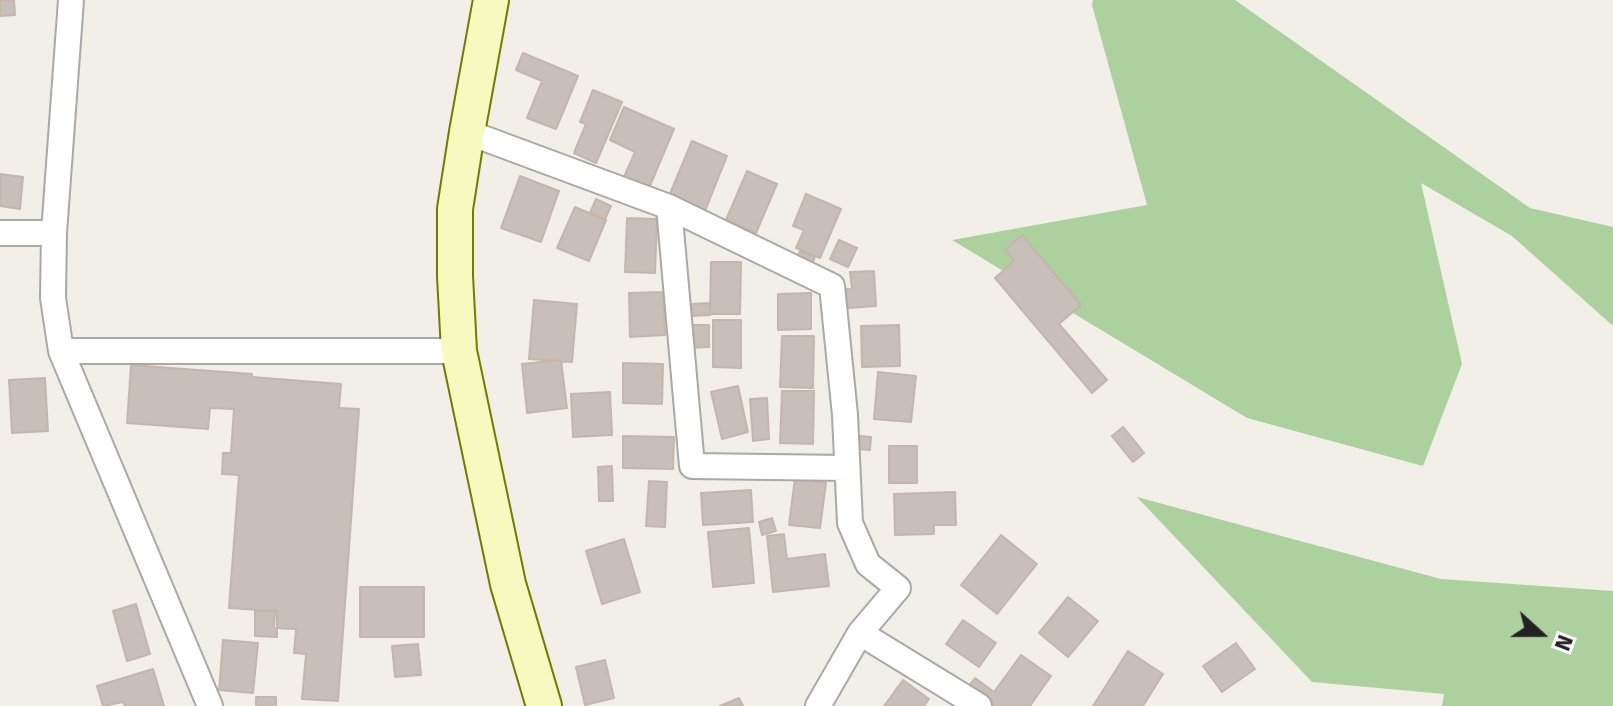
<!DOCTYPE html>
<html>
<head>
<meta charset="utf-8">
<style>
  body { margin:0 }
  #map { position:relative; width:1613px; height:706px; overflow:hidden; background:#f2efe9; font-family:"Fira Sans",sans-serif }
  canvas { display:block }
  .north { position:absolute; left:1501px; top:594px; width:80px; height:80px; -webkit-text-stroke:6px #fff; paint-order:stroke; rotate:111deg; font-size:22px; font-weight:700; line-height:32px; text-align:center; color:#222 }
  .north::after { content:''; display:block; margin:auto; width:28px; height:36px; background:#222; clip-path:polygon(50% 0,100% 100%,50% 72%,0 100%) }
</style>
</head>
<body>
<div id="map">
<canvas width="1613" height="706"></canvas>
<div class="north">N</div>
</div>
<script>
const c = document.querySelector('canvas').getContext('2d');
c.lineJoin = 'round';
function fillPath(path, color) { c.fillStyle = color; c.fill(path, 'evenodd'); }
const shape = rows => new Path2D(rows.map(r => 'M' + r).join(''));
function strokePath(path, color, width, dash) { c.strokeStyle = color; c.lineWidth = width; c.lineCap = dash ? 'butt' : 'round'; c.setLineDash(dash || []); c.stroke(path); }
fillPath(shape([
  [1093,0,1235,0,1530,208,1613,227,1613,326,1512,236,1421,183,1462,364,1423,466,1247,418,952,240,1147,205,1092,5],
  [1137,497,1441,579,1613,591,1613,706,1442,706,1444,694,1312,682]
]), '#add19e');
const building = shape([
  [0,0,14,0,15,15,0,16,0,0],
  [523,53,578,76,556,129,527,118,542,81,516,70,523,53],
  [593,90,622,102,596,163,574,153,586,124,580,122,593,90],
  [624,107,674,129,649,188,624,177,635,152,610,140,624,107],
  [692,141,727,156,705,211,669,196,692,141],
  [747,171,777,184,756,233,726,220,747,171],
  [0,174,23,177,20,209,0,206,0,174],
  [520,176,559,191,541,242,501,228,520,176],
  [806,194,841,209,820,258,796,248,804,230,793,226,806,194],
  [596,199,611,206,605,219,590,213,596,199],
  [575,207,606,220,589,261,557,248,575,207],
  [627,218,657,219,655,273,625,272,627,218],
  [1022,235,1081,305,1059,324,1107,380,1092,393,995,278,1014,261,1005,250,1022,235],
  [839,240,857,248,848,267,830,259,839,240],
  [800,251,815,257,811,267,796,260,800,251],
  [711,262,741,262,740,314,710,314,711,262],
  [874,271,876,306,835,309,834,290,852,289,850,272,874,271],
  [663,292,665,335,630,337,629,293,663,292],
  [811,293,811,329,778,330,778,294,811,293],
  [534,300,577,304,572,362,529,359,534,300],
  [710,303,710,315,691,316,690,304,710,303],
  [713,320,741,320,741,368,713,367,713,320],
  [687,325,709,325,709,347,688,348,687,325],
  [899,325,900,366,862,367,861,326,899,325],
  [782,336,814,336,813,388,780,387,782,336],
  [561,360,567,408,527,413,522,364,561,360],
  [623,363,663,364,662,404,623,403,623,363],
  [131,365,252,374,252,377,341,384,339,408,359,409,338,701,302,699,306,654,294,653,296,629,274,628,275,611,229,608,239,475,222,474,223,453,231,453,234,409,210,408,208,429,127,423,131,365],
  [878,372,916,376,911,422,874,419,878,372],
  [45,378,48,431,12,433,9,380,45,378],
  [738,386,748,432,722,439,711,392,738,386],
  [782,391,814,391,813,444,780,443,782,391],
  [610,392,612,435,573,437,571,394,610,392],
  [767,398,769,439,753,441,750,399,767,398],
  [1123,427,1144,453,1133,462,1112,436,1123,427],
  [849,435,871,437,870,450,847,448,849,435],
  [623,436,674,437,673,469,623,468,623,436],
  [889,446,917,446,917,483,889,483,889,446],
  [612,466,613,501,599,501,598,467,612,466],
  [795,478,826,483,820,528,789,525,795,478],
  [649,481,667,482,665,527,646,526,649,481],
  [751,490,753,522,703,525,701,493,751,490],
  [955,492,956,525,934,525,934,534,895,535,894,494,955,492],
  [772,518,776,531,762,535,759,522,772,518],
  [749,528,754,583,713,587,708,532,749,528],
  [784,534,787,559,825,554,829,586,773,592,767,536,784,534],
  [1001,535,1037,564,997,614,961,585,1001,535],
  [624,539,640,592,602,604,586,551,624,539],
  [360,587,424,587,424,637,360,637,360,587],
  [1068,597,1098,621,1068,657,1039,633,1068,597],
  [136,604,150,654,127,661,113,611,136,604],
  [255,611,277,611,277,637,255,636,255,611],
  [963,620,996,643,979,667,946,644,963,620],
  [223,640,258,643,253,693,219,690,223,640],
  [1236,643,1255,669,1222,692,1203,666,1236,643],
  [418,644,421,675,395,677,392,646,418,644],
  [1128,651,1163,674,1143,706,1093,706,1128,651],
  [1021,655,1051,676,1030,706,992,706,967,688,975,678,994,692,1021,655],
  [605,660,614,698,585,705,576,667,605,660],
  [153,669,164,706,125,706,123,702,103,706,97,686,153,669],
  [903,680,929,699,924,706,884,706,903,680],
  [256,697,276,697,276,706,256,706,256,697],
  [739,698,743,706,720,706,739,698]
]);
fillPath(building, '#c7bfb8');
strokePath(building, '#c4b6ab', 2);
const street = shape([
  [71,0,54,233,53,298,61,351,210,706],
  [467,132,669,207,832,286,845,415,850,523,868,564,898,588,860,633,818,706],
  [669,207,692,466,847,468],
  [0,233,54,233],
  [61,351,459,351],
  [860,633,979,706]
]);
const secondary = shape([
  [491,0,467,132,455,209,455,276,459,351,508,584,544,706]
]);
strokePath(street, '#a9a9a9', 28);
strokePath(secondary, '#707d05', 38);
strokePath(street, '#fff', 24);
strokePath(secondary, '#f7fabf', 34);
</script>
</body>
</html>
